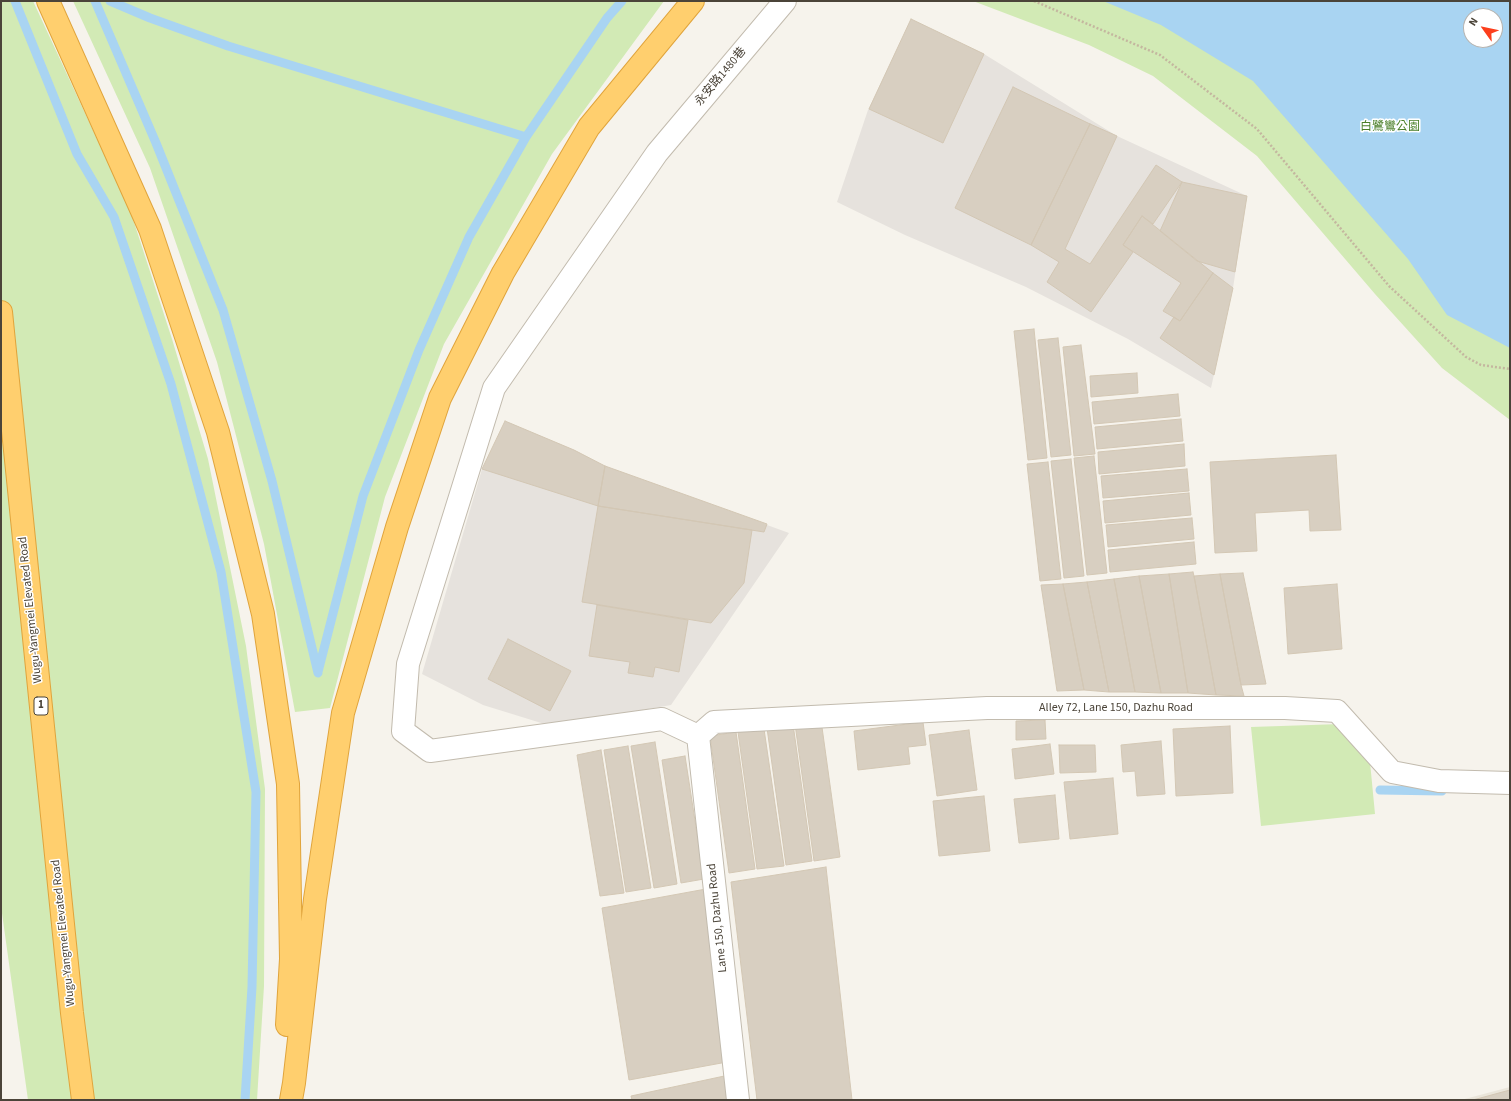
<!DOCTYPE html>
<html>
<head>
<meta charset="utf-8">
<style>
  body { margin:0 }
  #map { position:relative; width:1511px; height:1101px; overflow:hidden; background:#f6f3ec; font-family:"Source Sans 3",sans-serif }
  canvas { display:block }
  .frame { position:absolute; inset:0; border:2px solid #4b4439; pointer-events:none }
  .north { position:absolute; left:1463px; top:8px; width:40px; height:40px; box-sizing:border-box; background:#fff; border:1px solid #b7b4b0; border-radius:50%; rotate:303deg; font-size:11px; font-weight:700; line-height:16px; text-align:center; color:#4b4439 }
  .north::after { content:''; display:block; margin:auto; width:14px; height:18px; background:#fc3f1d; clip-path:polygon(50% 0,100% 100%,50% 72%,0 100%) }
</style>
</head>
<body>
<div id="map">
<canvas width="1511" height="1101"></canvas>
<div class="frame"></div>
<div class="north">N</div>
</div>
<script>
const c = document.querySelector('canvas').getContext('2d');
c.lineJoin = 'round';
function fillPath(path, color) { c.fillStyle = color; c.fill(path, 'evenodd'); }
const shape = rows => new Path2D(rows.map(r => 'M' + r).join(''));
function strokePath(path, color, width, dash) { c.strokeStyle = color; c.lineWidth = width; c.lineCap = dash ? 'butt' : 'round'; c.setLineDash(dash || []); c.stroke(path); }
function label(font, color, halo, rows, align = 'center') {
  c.font = font + ' "Source Sans 3","Noto Sans TC",sans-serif'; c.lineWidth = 3; c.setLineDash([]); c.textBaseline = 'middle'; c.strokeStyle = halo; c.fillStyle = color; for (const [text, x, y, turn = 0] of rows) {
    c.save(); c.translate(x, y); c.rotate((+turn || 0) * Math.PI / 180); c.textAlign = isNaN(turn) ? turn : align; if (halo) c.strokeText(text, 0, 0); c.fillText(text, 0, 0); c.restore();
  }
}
fillPath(shape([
  [1510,1087,1510,1100,1461,1100]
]), '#eae5da');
fillPath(shape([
  [911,19,984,54,1117,136,1247,196,1233,288,1211,388,1128,339,1026,287,905,235,837,202,868,110],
  [505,421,574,450,605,466,789,533,671,705,551,726,483,705,422,674,482,469]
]), '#e6e2dd');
fillPath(shape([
  [1,1,33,1,130,210,172,339,208,459,246,646,265,789,264,986,257,1100,28,1100,1,906],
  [73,1,664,1,552,154,444,344,385,497,330,708,295,712,264,544,217,362,150,168],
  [973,1,1510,1,1510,420,1442,368,1375,294,1257,156,1153,76,1089,45],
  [1471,16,1495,16,1495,40,1471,40],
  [1341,724,1370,762,1375,814,1261,826,1251,727]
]), '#d2eab5');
fillPath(shape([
  [1103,1,1510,1,1510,348,1447,315,1408,259,1253,81,1161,25],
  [1471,16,1495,16,1495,40,1471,40]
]), '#a9d4f2');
strokePath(shape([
  [15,1,77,154,114,217,171,384,221,572,256,792,252,987,245,1100],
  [95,1,156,143,223,310,272,481,318,673],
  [110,1,150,18,228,46,526,137,607,18,622,1],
  [318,672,363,496,419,350,469,237,526,137],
  [1380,790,1442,791]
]), '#a9d4f2', 9);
const building = shape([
  [911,19,984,54,943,143,869,109,911,19],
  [1013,87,1090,124,1031,245,955,208,1013,87],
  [1090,124,1117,136,1065,249,1090,264,1156,165,1182,182,1153,224,1142,216,1123,245,1133,252,1091,312,1047,282,1059,262,1031,245,1090,124],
  [1182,182,1247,196,1235,272,1197,261,1160,231,1182,182],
  [1142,216,1213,273,1180,321,1163,311,1181,283,1123,245,1142,216],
  [1213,273,1233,288,1214,375,1160,338,1174,317,1180,321,1213,273],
  [1034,329,1047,458,1028,460,1014,331,1034,329],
  [1058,338,1071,455,1051,457,1038,340,1058,338],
  [1081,345,1095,454,1074,456,1063,347,1081,345],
  [1137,373,1138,393,1091,397,1090,376,1137,373],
  [1178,394,1180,416,1094,424,1092,402,1178,394],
  [1181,419,1183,441,1097,449,1095,427,1181,419],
  [505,421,574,450,605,466,598,506,482,469,505,421],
  [1184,444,1185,466,1099,474,1098,452,1184,444],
  [1336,455,1341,530,1310,531,1309,510,1255,513,1257,551,1215,553,1210,462,1336,455],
  [1094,456,1107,573,1087,575,1074,458,1094,456],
  [1071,459,1084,576,1064,578,1051,461,1071,459],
  [1048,462,1061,579,1040,581,1027,464,1048,462],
  [605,466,767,524,764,532,598,506,605,466],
  [1187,469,1189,491,1103,498,1101,476,1187,469],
  [1189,493,1191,515,1105,523,1103,501,1189,493],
  [598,506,752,530,744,583,711,623,582,602,598,506],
  [1192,518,1194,539,1108,547,1106,525,1192,518],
  [1194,542,1196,564,1110,572,1108,550,1194,542],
  [1193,572,1194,576,1216,695,1188,693,1169,574,1193,572],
  [1243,573,1266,684,1241,685,1220,574,1243,573],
  [1169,574,1188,693,1161,693,1139,576,1169,574],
  [1220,574,1241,685,1244,696,1216,695,1194,576,1220,574],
  [1139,576,1161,693,1135,692,1114,579,1139,576],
  [1114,579,1135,692,1109,692,1087,582,1114,579],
  [1087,582,1109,692,1084,690,1063,584,1087,582],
  [1063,584,1084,690,1057,691,1041,585,1063,584],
  [1337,584,1342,649,1288,654,1284,588,1337,584],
  [597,605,688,620,679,672,655,667,653,677,628,673,630,662,589,656,597,605],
  [508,639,571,671,550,711,488,679,508,639],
  [821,720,840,857,814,861,795,724,821,720],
  [1045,720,1046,739,1016,740,1016,721,1045,720],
  [923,722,926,745,908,747,910,764,858,770,854,731,923,722],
  [793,724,812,861,786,865,767,728,793,724],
  [1230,726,1233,793,1176,796,1173,729,1230,726],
  [764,729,784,866,757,869,738,732,764,729],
  [969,730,977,790,937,796,929,735,969,730],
  [736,732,755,869,729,873,710,736,736,732],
  [1161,741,1165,794,1137,796,1135,771,1123,772,1121,745,1161,741],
  [655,742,677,884,654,888,631,746,655,742],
  [1050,744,1054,774,1015,779,1012,749,1050,744],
  [1059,745,1095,745,1096,772,1060,773,1059,745],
  [628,746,651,888,626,892,604,750,628,746],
  [601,750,624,893,600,896,577,755,601,750],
  [685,756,704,879,681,883,662,760,685,756],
  [1113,778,1118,834,1070,839,1064,782,1113,778],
  [1055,795,1059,839,1019,843,1014,799,1055,795],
  [984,796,990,851,939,856,933,801,984,796],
  [826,867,852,1100,757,1100,731,882,826,867],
  [706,889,727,1062,629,1080,602,908,706,889],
  [729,1075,731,1100,632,1100,631,1096,729,1075],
  [1510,1090,1510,1100,1473,1100,1510,1090]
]);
fillPath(building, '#d8cfc1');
strokePath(building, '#d3c7b4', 1);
const minor = shape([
  [698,736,662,719,430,751,403,731,408,664,494,388,657,153,785,1],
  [698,736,714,722,987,708,1285,708,1337,711,1392,772,1439,781,1510,783],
  [698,736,738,1100]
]);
const highway = shape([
  [48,1,150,229,218,432,263,614,288,784,291,959,287,1025],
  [1,312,72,1013,83,1100],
  [291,1100,294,1083,315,899,343,713,397,527,440,398,503,273,589,127,693,1]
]);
strokePath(minor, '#c2bbae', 24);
strokePath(highway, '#e0a43c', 24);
strokePath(shape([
  [1034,1,1160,55,1257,129,1389,286,1466,357,1481,365,1510,369]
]), '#c4b79f', 2.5, [2, 2]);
strokePath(minor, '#fff', 22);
strokePath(highway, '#ffcf6e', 22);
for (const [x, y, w] of [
  [41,706,14]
]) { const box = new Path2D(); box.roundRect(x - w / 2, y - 9, w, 18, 3); c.fillStyle = '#fff'; c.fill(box); strokePath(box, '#4b4439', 1); }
label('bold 11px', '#4b4439', null, [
  ["1",41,706]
]);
label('12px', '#4b4439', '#fff', [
  ["永安路1480巷",721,77,-50],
  ["Wugu-Yangmei Elevated Road",31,610,-96],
  ["Alley 72, Lane 150, Dazhu Road",1116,708],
  ["Lane 150, Dazhu Road",718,918,-96],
  ["Wugu-Yangmei Elevated Road",64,933,-96]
]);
label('12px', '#4a7f2a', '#fff', [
  ["白鷺鸞公園",1390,127]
]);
</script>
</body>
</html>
